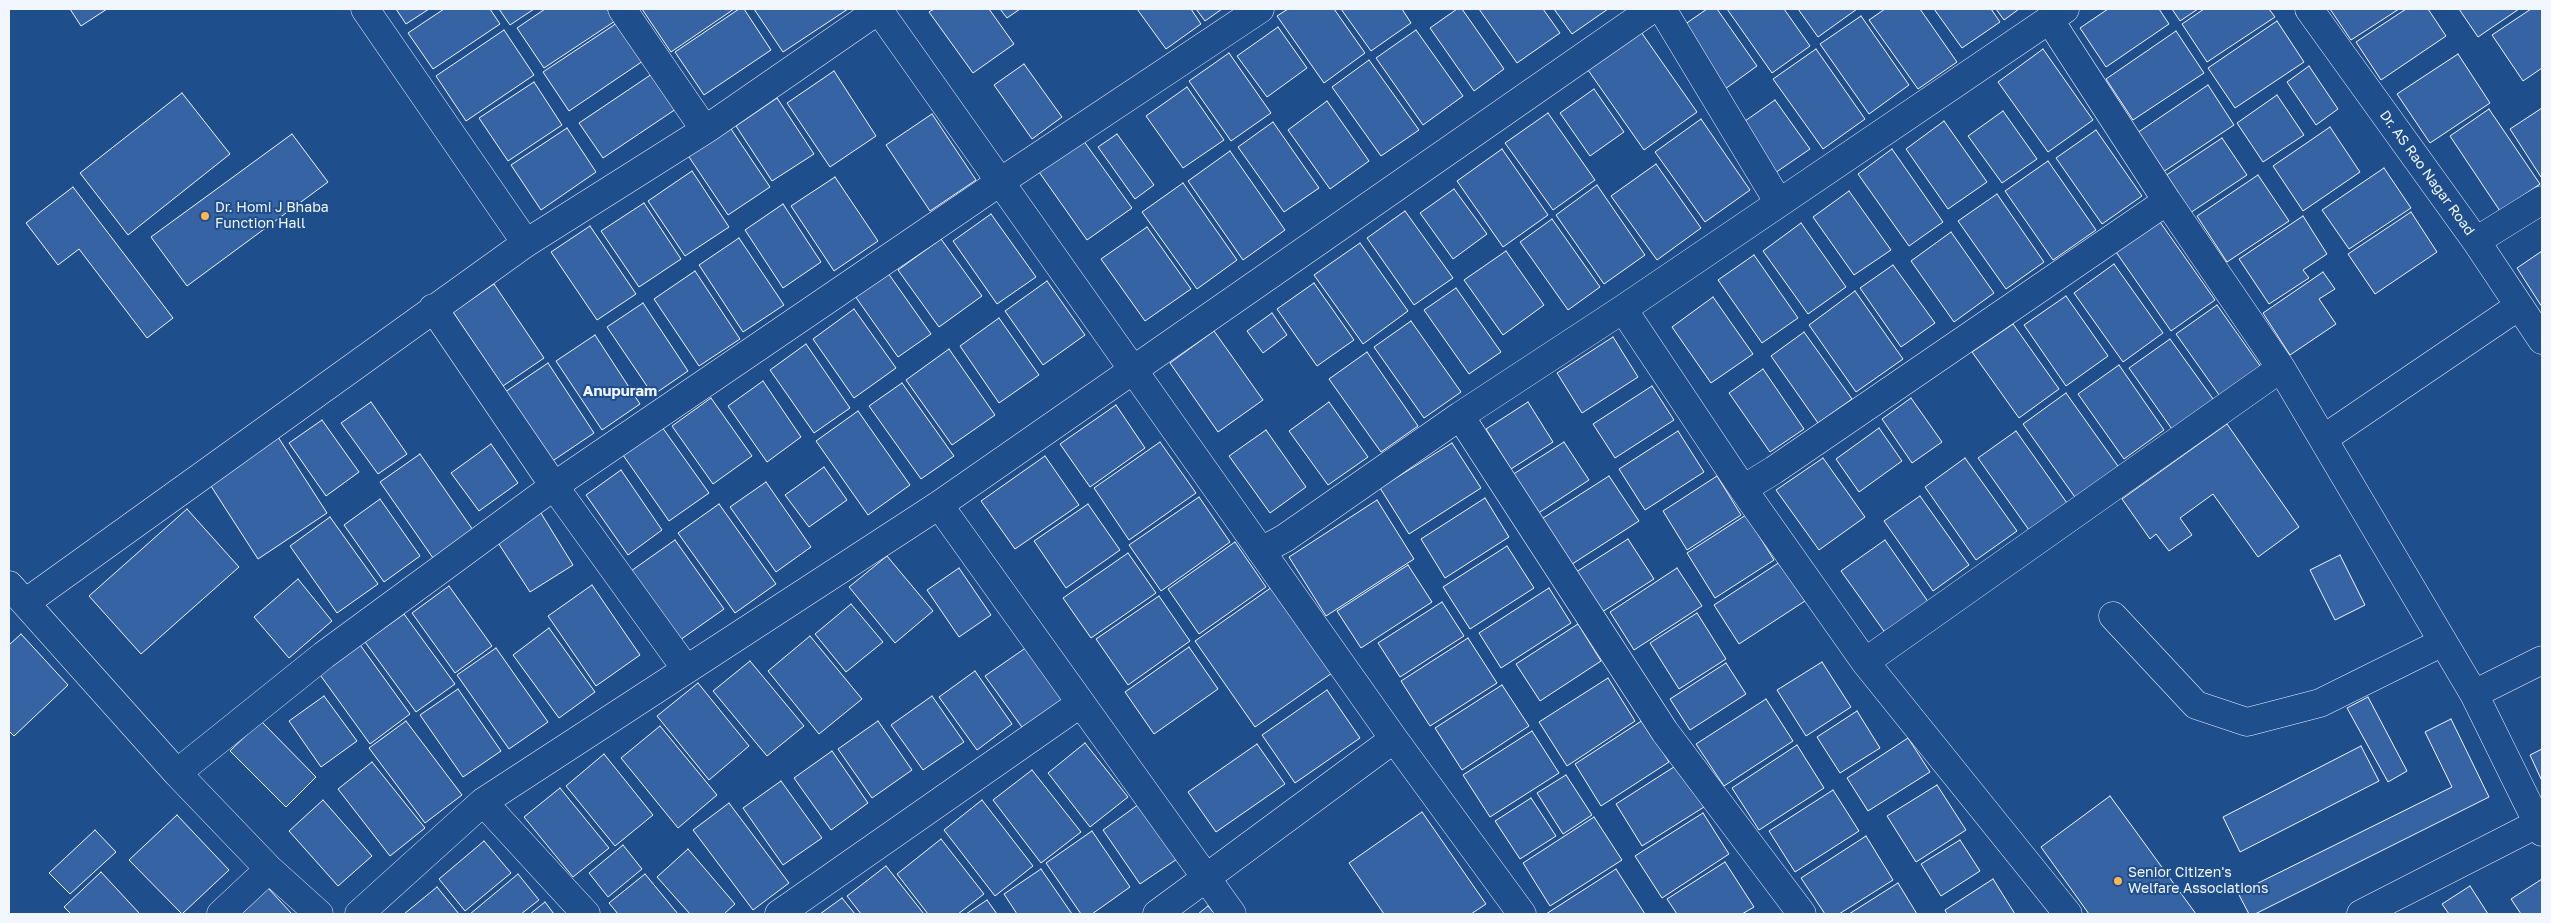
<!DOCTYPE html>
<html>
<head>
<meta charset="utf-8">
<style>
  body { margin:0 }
  #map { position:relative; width:2551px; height:923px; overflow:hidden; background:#1f4e8c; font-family:"Golos Text",sans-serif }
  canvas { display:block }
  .frame { position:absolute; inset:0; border:10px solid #f2f6ff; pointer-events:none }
</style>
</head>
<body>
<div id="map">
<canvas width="2551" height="923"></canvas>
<div class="frame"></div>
</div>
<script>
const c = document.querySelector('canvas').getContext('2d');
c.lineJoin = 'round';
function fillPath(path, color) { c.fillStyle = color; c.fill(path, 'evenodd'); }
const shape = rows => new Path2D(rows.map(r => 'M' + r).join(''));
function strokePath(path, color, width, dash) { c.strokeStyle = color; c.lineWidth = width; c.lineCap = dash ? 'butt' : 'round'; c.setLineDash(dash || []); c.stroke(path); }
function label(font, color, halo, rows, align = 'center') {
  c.font = font + ' "Golos Text",sans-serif'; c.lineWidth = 4; c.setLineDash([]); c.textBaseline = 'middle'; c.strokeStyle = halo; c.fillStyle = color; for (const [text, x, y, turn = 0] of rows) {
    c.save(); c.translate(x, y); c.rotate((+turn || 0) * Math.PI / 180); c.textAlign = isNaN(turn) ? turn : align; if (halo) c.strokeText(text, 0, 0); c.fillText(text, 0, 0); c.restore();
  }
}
const building = shape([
  [70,9,107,9,81,26,70,9],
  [396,9,429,9,406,24,396,9],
  [444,9,490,9,500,24,433,69,408,33,444,9],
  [499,9,534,9,510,25,499,9],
  [545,9,607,9,615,21,544,68,517,28,545,9],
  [642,9,734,9,671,52,642,9],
  [739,9,744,9,771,50,704,95,675,52,739,9],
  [754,9,848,9,783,52,754,9],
  [934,9,989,9,1014,44,973,73,929,12,934,9],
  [1000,9,1020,9,1007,18,1000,9],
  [1137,9,1191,9,1201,24,1166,49,1137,9],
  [1196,9,1222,9,1205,21,1196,9],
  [1288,9,1334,9,1365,53,1324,83,1277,16,1288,9],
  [1341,9,1402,9,1411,23,1371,51,1341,9],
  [1457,9,1462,9,1504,69,1474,91,1430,28,1457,9],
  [1479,9,1543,9,1560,33,1517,63,1479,9],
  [1554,9,1608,9,1572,34,1554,9],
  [1707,9,1717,9,1757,66,1725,89,1681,27,1707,9],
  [1727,9,1784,9,1810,46,1772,73,1727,9],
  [1798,9,1857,9,1818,37,1798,9],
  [1885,9,1920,9,1957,62,1918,89,1869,20,1885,9],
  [1934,9,1991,9,2000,22,1962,48,1934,9],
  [1996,9,2019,9,2004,20,1996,9],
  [2108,9,2159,9,2169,24,2106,67,2080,28,2108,9],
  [2172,9,2198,9,2180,21,2172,9],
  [2204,9,2269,9,2275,17,2207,62,2182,24,2204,9],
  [2330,9,2399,9,2351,40,2330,9],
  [2406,9,2428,9,2446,36,2381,80,2356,42,2406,9],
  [2459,9,2519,9,2478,37,2459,9],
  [2531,9,2542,9,2542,68,2523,81,2492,35,2531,9],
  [1861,16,1909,85,1869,114,1820,44,1861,16],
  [2277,21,2304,62,2235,108,2208,68,2277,21],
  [617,23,643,61,569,111,543,72,617,23],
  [1278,27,1307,68,1267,97,1237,56,1278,27],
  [504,30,534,75,466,121,436,76,504,30],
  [1416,30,1463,96,1423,125,1376,58,1416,30],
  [2176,31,2204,73,2133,120,2106,79,2176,31],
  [1641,32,1697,112,1644,150,1588,70,1641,32],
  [1816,49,1865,119,1823,149,1773,79,1816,49],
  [2043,49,2093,120,2048,152,1998,82,2043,49],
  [1229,53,1271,113,1231,141,1189,81,1229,53],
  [2458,54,2490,103,2430,143,2397,94,2458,54],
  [1369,60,1419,130,1381,156,1332,87,1369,60],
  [1024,64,1062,117,1032,139,994,85,1024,64],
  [2309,66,2338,109,2316,125,2287,82,2309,66],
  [834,71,876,136,830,167,787,103,834,71],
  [652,74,676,109,603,158,579,123,652,74],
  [534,82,562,125,508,161,479,118,534,82],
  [2208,85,2234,125,2160,174,2134,135,2208,85],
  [1187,87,1224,140,1183,168,1146,116,1187,87],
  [1594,89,1624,132,1590,156,1560,113,1594,89],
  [182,93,230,154,128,235,80,173,182,93],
  [2277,95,2304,135,2263,162,2237,123,2277,95],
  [777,98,814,154,772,181,736,126,777,98],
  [1775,100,1810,149,1772,175,1738,126,1775,100],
  [1327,101,1369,161,1330,189,1288,130,1327,101],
  [2542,108,2542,176,2541,177,2510,129,2542,108],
  [2489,109,2540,184,2500,211,2450,136,2489,109],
  [2003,111,2037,159,2002,183,1968,136,2003,111],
  [1548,113,1595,180,1553,210,1505,143,1548,113],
  [932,114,976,180,930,211,886,145,932,114],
  [1701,119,1750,190,1705,222,1655,152,1701,119],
  [1944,121,1987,182,1948,209,1906,149,1944,121],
  [1273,122,1319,188,1284,212,1238,147,1273,122],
  [729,126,770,187,728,215,687,154,729,126],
  [2330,127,2360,172,2303,211,2273,166,2330,127],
  [567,128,596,172,541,210,511,165,567,128],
  [2096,130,2142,196,2102,224,2056,158,2096,130],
  [292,134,328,182,187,286,151,237,292,134],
  [1117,134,1154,185,1135,199,1098,147,1117,134],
  [2222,138,2247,175,2190,213,2165,176,2222,138],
  [1083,140,1132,208,1087,240,1039,172,1083,140],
  [1502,149,1548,215,1503,247,1457,181,1502,149],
  [1892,149,1943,222,1909,246,1858,174,1892,149],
  [1230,151,1285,230,1243,260,1188,181,1230,151],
  [2048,161,2096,230,2053,260,2005,191,2048,161],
  [1656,164,1701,228,1657,260,1611,196,1656,164],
  [2384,168,2411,208,2349,249,2322,210,2384,168],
  [692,171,729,227,685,256,648,201,692,171],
  [2258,175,2289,221,2227,262,2197,216,2258,175],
  [835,177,878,241,834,271,791,206,835,177],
  [1183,183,1237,260,1197,289,1142,212,1183,183],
  [1597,185,1645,255,1604,284,1556,215,1597,185],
  [73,187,173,318,147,338,79,249,58,265,26,223,73,187],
  [1454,189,1487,234,1453,259,1420,213,1454,189],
  [1849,191,1891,250,1854,275,1813,217,1849,191],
  [1997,194,2044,262,2006,289,1958,221,1997,194],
  [644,203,681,259,639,287,601,231,644,203],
  [783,204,821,262,783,288,745,230,783,204],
  [1405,211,1453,278,1414,305,1367,238,1405,211],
  [2411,212,2437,252,2375,294,2348,254,2411,212],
  [991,214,1036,277,997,304,953,241,991,214],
  [2303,216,2327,254,2303,270,2309,278,2269,304,2239,259,2303,216],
  [1552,219,1600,287,1568,310,1520,242,1552,219],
  [2160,222,2215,300,2171,331,2116,252,2160,222],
  [1801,223,1846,287,1808,314,1763,251,1801,223],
  [590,226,636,294,597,320,551,252,590,226],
  [1147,227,1191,289,1145,321,1101,259,1147,227],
  [1951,232,1994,293,1954,322,1911,261,1951,232],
  [739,238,784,305,743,332,699,265,739,238],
  [941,239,982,296,939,327,898,270,941,239],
  [1360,243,1408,311,1363,344,1314,275,1360,243],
  [1506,251,1544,305,1503,335,1464,280,1506,251],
  [2542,251,2542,307,2517,268,2542,251],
  [1754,255,1798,318,1762,343,1718,280,1754,255],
  [2114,264,2163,333,2123,362,2074,293,2114,264],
  [1893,265,1935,323,1901,347,1860,288,1893,265],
  [695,271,740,339,699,366,654,299,695,271],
  [2323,272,2335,289,2319,299,2336,324,2290,355,2263,313,2323,272],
  [888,273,931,334,898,357,855,296,888,273],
  [1047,281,1085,335,1043,365,1005,311,1047,281],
  [1314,283,1354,340,1317,366,1277,309,1314,283],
  [494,284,544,358,503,386,453,312,494,284],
  [1456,288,1501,352,1469,374,1424,310,1456,288],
  [1855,291,1903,359,1856,392,1809,325,1855,291],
  [2066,296,2108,356,2066,386,2024,325,2066,296],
  [1713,297,1753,354,1711,383,1672,327,1713,297],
  [643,303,688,371,653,395,607,327,643,303],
  [2217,305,2263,370,2222,399,2176,334,2217,305],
  [854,309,896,368,854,398,813,339,854,309],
  [1272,313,1287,335,1263,353,1247,331,1272,313],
  [999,318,1039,375,999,403,960,346,999,318],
  [1411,321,1461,392,1424,418,1374,347,1411,321],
  [2013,324,2059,389,2019,418,1972,352,2013,324],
  [1214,331,1263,400,1218,432,1170,363,1214,331],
  [1804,332,1852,399,1818,423,1771,356,1804,332],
  [595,335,640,404,602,430,556,361,595,335],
  [1613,337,1638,377,1582,413,1557,373,1613,337],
  [2170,339,2216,403,2174,432,2129,368,2170,339],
  [806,344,850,408,814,433,770,370,806,344],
  [949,349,995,415,952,445,906,380,949,349],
  [1367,352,1418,426,1381,452,1329,379,1367,352],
  [548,363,594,433,551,462,505,392,548,363],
  [2119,365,2164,430,2124,459,2078,394,2119,365],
  [1763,369,1804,429,1770,452,1729,393,1763,369],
  [763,381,801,437,767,462,728,406,763,381],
  [902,383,954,456,921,479,869,406,902,383],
  [1652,386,1674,420,1615,458,1593,424,1652,386],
  [2066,393,2120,469,2077,500,2023,424,2066,393],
  [711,398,752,456,713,484,672,426,711,398],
  [1911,398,1942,442,1912,463,1882,419,1911,398],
  [371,402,407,454,378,474,341,423,371,402],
  [1329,402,1368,457,1328,485,1289,431,1329,402],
  [1528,402,1553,442,1511,469,1486,429,1528,402],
  [1116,405,1145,448,1090,487,1060,444,1116,405],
  [858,411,910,485,868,515,816,441,858,411],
  [322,420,359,472,326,496,289,443,322,420],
  [2227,424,2299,527,2258,557,2213,494,2180,518,2192,535,2169,551,2156,534,2150,539,2122,499,2227,424],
  [662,427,709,493,669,521,623,455,662,427],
  [1879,428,1902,461,1859,492,1836,459,1879,428],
  [1266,430,1306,487,1270,513,1229,456,1266,430],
  [1678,431,1704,472,1645,510,1619,469,1678,431],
  [2016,431,2067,503,2029,530,1978,458,2016,431],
  [278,437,327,513,258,559,209,483,278,437],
  [1160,442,1196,493,1129,540,1094,488,1160,442],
  [1564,442,1589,480,1537,514,1512,475,1564,442],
  [1452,443,1481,488,1409,534,1380,488,1452,443],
  [491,444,518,483,479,511,451,473,491,444],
  [420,454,473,530,433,558,380,482,420,454],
  [1045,456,1079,505,1015,549,981,501,1045,456],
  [1823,458,1865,517,1819,550,1776,490,1823,458],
  [1965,458,2017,531,1976,560,1925,487,1965,458],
  [824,467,847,500,809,527,785,495,824,467],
  [621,470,662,530,628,555,586,495,621,470],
  [1609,476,1639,521,1569,566,1540,520,1609,476],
  [1717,476,1741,515,1687,550,1663,511,1717,476],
  [766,482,811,547,776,572,730,507,766,482],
  [1920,496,1969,565,1933,591,1884,521,1920,496],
  [1199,497,1230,542,1161,591,1129,545,1199,497],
  [1485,498,1509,537,1445,578,1421,539,1485,498],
  [380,499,420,556,384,582,344,525,380,499],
  [1377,500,1414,559,1326,616,1289,557,1377,500],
  [719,504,776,584,735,613,678,533,719,504],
  [1088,504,1120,550,1066,588,1034,541,1088,504],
  [187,509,239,567,141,654,89,596,187,509],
  [539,510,573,565,530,592,495,538,539,510],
  [1746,515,1774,560,1715,598,1687,553,1746,515],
  [330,517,378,584,337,613,290,546,330,517],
  [1628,539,1654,579,1602,612,1576,572,1628,539],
  [675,540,724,609,680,640,631,571,675,540],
  [1885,540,1929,603,1886,634,1841,571,1885,540],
  [1235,542,1266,587,1199,634,1168,589,1235,542],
  [1507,546,1534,588,1470,629,1443,587,1507,546],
  [1128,553,1156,593,1091,638,1063,598,1128,553],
  [2340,555,2365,605,2335,620,2310,570,2340,555],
  [887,556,933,611,895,643,849,587,887,556],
  [1780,562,1805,601,1739,644,1714,605,1780,562],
  [1408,565,1432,602,1361,648,1337,611,1408,565],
  [959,568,991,615,959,637,927,590,959,568],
  [1677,568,1702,606,1634,650,1610,612,1677,568],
  [298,579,332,621,289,658,254,617,298,579],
  [592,585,640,655,596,686,548,616,592,585],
  [449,586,492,646,455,673,412,613,449,586],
  [1272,587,1332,673,1255,727,1195,641,1272,587],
  [1549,588,1571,623,1501,668,1479,633,1549,588],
  [1159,596,1190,641,1128,685,1096,639,1159,596],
  [1442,602,1464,636,1400,677,1378,643,1442,602],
  [851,604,883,642,846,672,815,634,851,604],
  [1697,613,1726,659,1679,689,1650,643,1697,613],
  [404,614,455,684,416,712,365,642,404,614],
  [1578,624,1601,661,1540,701,1516,664,1578,624],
  [549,628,595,692,559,718,513,655,549,628],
  [21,634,68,685,14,736,9,731,9,645,21,634],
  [810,636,862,699,819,734,768,671,810,636],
  [1468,638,1497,683,1430,726,1401,681,1468,638],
  [358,642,410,714,370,744,318,672,358,642],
  [1027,647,1065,701,1024,730,985,676,1027,647],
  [1189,647,1218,689,1154,734,1125,692,1189,647],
  [496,648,548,722,509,749,457,675,496,648],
  [750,661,804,726,767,756,713,691,750,661],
  [1822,662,1851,707,1806,736,1777,690,1822,662],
  [1726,663,1746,694,1690,730,1670,699,1726,663],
  [975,671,1012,724,977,750,939,697,975,671],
  [1608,678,1635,721,1567,766,1539,722,1608,678],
  [698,683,749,746,709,780,657,716,698,683],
  [1502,685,1529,726,1462,770,1435,728,1502,685],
  [458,689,501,751,463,777,420,715,458,689],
  [1327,690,1360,738,1295,783,1262,735,1327,690],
  [324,696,357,741,321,767,289,721,324,696],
  [932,696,964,742,923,770,891,725,932,696],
  [2368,697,2407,771,2388,782,2347,708,2368,697],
  [1766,699,1793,741,1724,786,1696,744,1766,699],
  [1857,711,1880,748,1840,773,1817,737,1857,711],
  [2451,719,2489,797,2255,914,2249,914,2238,893,2452,787,2425,732,2451,719],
  [1643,720,1669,762,1601,806,1575,764,1643,720],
  [261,721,316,777,286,807,230,751,261,721],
  [406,721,462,795,425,823,369,748,406,721],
  [878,721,912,770,872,798,838,749,878,721],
  [660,726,717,795,678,828,621,758,660,726],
  [1532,731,1559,773,1490,817,1463,775,1532,731],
  [1908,738,1930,772,1868,811,1847,778,1908,738],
  [1085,743,1128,797,1090,827,1048,773,1085,743],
  [1257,744,1285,784,1216,832,1188,792,1257,744],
  [1797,745,1824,788,1759,830,1732,788,1797,745],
  [2361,746,2379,781,2240,852,2223,817,2361,746],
  [2542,749,2542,781,2530,755,2542,749],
  [832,751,868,803,831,830,794,778,832,751],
  [604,754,653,815,615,846,566,786,604,754],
  [372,762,425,828,390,856,338,789,372,762],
  [1677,765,1704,807,1642,846,1616,804,1677,765],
  [1032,770,1081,832,1041,863,993,800,1032,770],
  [1566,775,1592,815,1563,834,1537,793,1566,775],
  [781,781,822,838,783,865,743,808,781,781],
  [1937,785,1966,830,1916,862,1887,816,1937,785],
  [560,788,609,848,573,877,524,817,560,788],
  [1833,790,1859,831,1795,872,1769,831,1833,790],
  [2110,796,2196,914,2089,914,2041,847,2110,796],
  [1531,798,1556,836,1520,859,1495,821,1531,798],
  [323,800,372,856,338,886,289,831,323,800],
  [982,800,1033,866,995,896,944,830,982,800],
  [1142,802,1180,857,1140,884,1103,830,1142,802],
  [729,803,789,883,753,910,693,830,729,803],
  [1422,812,1486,904,1471,914,1384,914,1349,863,1422,812],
  [1703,813,1729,854,1662,898,1635,856,1703,813],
  [177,815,229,870,182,914,129,860,177,815],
  [1594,817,1622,860,1550,906,1523,863,1594,817],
  [95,830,116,852,70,894,49,873,95,830],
  [1092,831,1130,887,1092,914,1081,914,1046,863,1092,831],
  [1866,836,1893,880,1839,914,1825,914,1801,878,1866,836],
  [941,839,984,894,958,914,928,914,897,874,941,839],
  [1960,840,1980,871,1941,896,1921,864,1960,840],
  [484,841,511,873,465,911,439,879,484,841],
  [623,845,642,869,608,897,589,873,623,845],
  [688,849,735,904,724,914,690,914,657,877,688,849],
  [1725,862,1754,907,1742,914,1677,914,1667,899,1725,862],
  [886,866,924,914,861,914,847,896,886,866],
  [1041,869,1072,914,1017,914,1004,894,1041,869],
  [1616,869,1645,914,1546,914,1616,869],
  [101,872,140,914,71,914,64,907,101,872],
  [518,874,539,900,521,914,470,914,518,874],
  [645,874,678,914,618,914,609,903,645,874],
  [1993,879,2015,914,1947,914,1945,910,1993,879],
  [2542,879,2542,914,2521,914,2511,899,2542,879],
  [1898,883,1917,914,1849,914,1898,883],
  [2470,886,2488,914,2449,914,2442,904,2470,886],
  [437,887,459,914,404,914,437,887],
  [268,888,292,914,240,914,268,888],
  [842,898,855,914,820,914,842,898],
  [987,900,997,914,966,914,987,900],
  [545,902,554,914,530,914,545,902],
  [1208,906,1215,914,1198,914,1208,906]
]);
fillPath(building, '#3563a3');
strokePath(building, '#f2f6ff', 1);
const minor = shape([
  [365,9,526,243],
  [622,9,705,130],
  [878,9,1394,739,1522,914],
  [1662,9,1779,203],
  [2309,9,2476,241,2542,340],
  [2049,19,2167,201,2281,368,2474,694,2542,832],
  [2476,241,2542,200],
  [433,308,554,486,686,669],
  [1623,309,1743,489,1865,662,2068,914],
  [1460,416,1665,732,1802,914],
  [2323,439,2519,306],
  [1743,489,1774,470,2167,201],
  [939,505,1232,914],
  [1261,551,1285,538,1460,416,1623,309,2065,9],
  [9,585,177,773,269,869,319,914],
  [25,603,526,243,705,130,880,9],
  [2113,616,2196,705,2247,722,2320,703,2443,642],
  [1865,662,2281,368],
  [2474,694,2542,660],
  [177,773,324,655,554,486,1000,182,1260,9],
  [483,802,586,914],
  [221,914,269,869],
  [359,914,483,802,939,505,1652,9],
  [779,914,1081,703],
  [1157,914,1394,739],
  [2361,914,2537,824]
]);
strokePath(minor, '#f2f6ff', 29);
strokePath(minor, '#1f4e8c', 28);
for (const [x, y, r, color] of [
  [205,216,5,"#ffb74d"],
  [2118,881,5,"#ffb74d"]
]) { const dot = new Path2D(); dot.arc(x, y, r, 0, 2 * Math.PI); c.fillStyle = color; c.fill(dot); strokePath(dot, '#1f4e8c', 2); }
label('14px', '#f2f6ff', '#1f4e8c', [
  ["Dr. AS Rao Nagar Road",2427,173,54]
]);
label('14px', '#f2f6ff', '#1f4e8c', [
  ["Dr. Homi J Bhaba",215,208],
  ["Function Hall",215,224],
  ["Senior Citizen's",2128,873],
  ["Welfare Associations",2128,889]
], 'left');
label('bold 15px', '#f2f6ff', '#1f4e8c', [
  ["Anupuram",620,391]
]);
</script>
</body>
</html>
